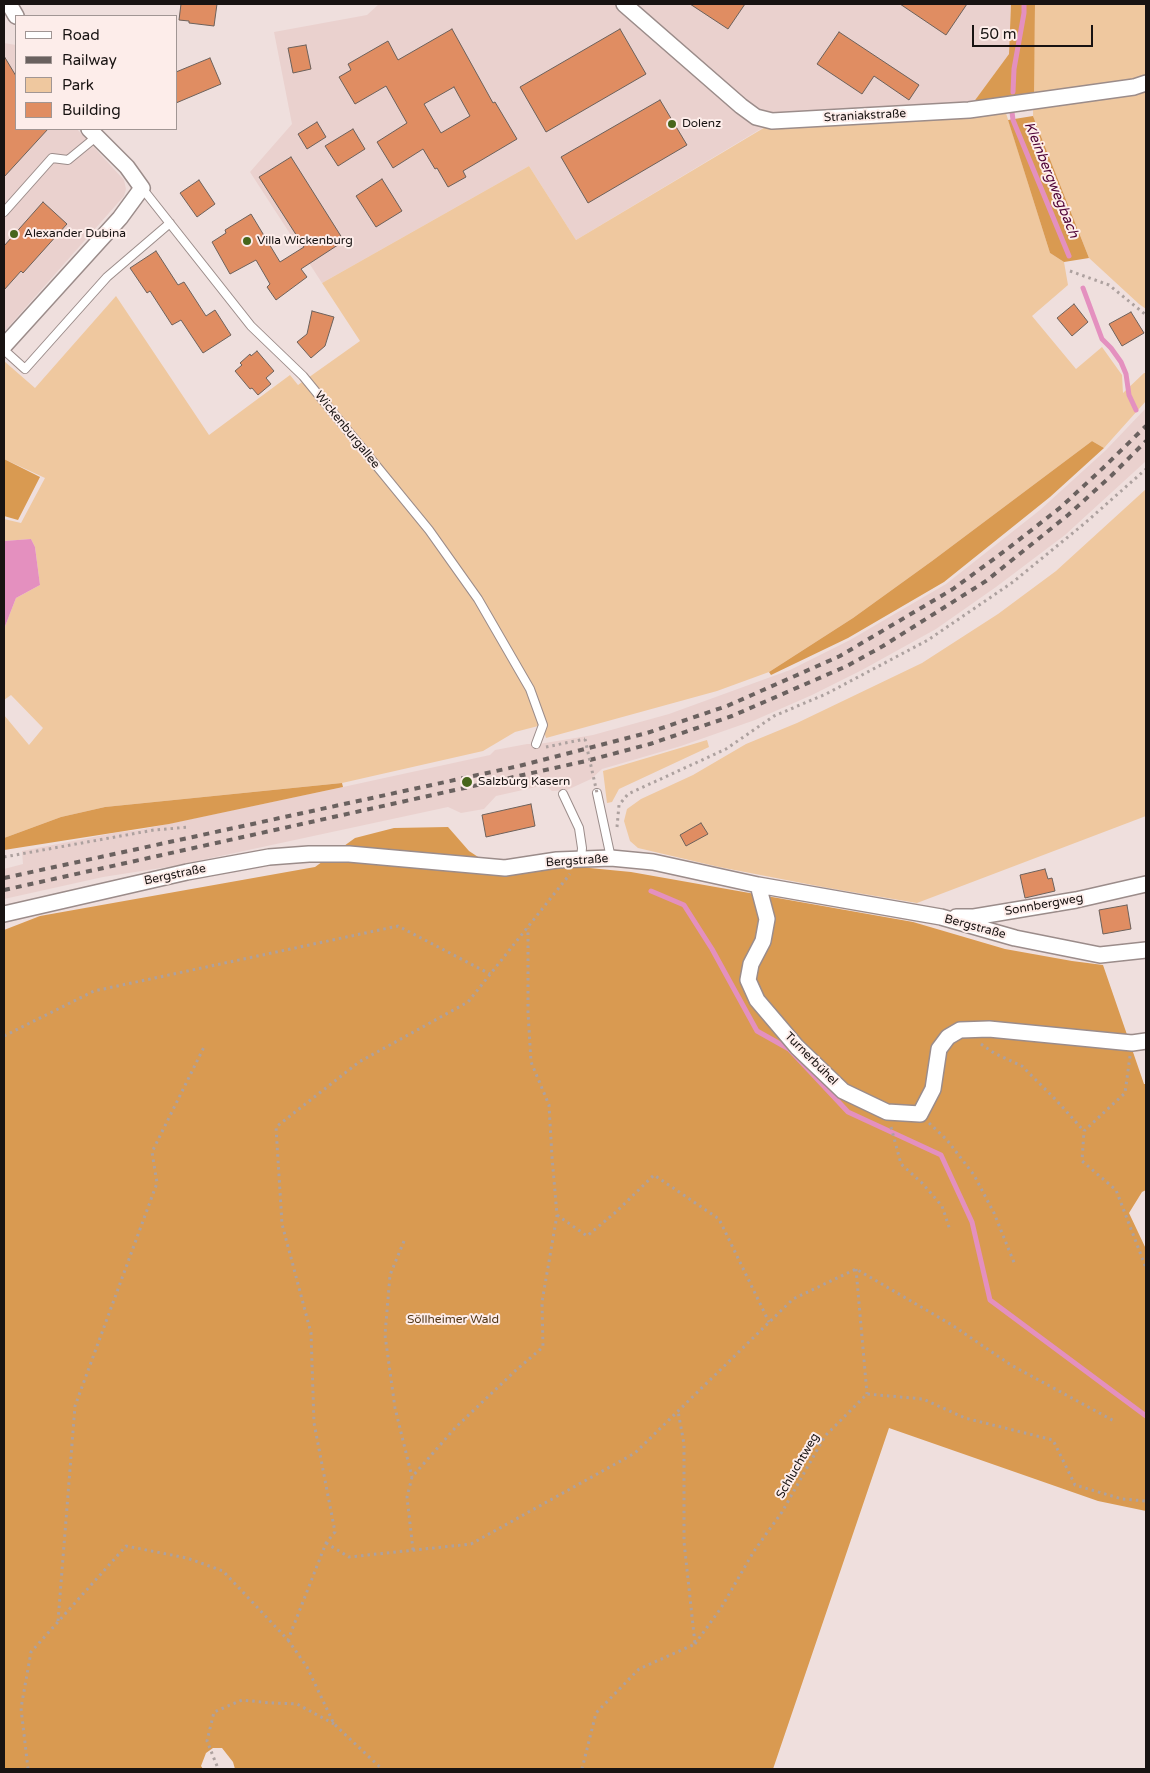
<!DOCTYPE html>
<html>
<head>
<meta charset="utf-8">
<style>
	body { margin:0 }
	#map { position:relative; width:1150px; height:1773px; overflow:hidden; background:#efdfdd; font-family:"Varela Round",sans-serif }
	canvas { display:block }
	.frame { position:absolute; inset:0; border:5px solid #181312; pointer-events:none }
	.legend { position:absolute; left:15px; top:15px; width:162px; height:115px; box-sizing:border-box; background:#fdedea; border:1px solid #a19694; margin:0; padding:6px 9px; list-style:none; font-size:15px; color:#181312 }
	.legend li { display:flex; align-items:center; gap:10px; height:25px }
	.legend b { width:25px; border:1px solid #a19694 }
	.scale { position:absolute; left:972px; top:25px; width:121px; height:22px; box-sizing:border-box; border:2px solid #181312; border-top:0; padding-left:6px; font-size:15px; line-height:18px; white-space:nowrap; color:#181312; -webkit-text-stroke:4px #fdedea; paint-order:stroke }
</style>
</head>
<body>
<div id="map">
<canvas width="1150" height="1773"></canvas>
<div class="frame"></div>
<ul class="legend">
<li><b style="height:6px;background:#fff"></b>Road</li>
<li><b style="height:6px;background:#6a615f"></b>Railway</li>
<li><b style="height:14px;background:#efc89f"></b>Park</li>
<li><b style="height:14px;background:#e08d62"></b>Building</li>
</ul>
<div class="scale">50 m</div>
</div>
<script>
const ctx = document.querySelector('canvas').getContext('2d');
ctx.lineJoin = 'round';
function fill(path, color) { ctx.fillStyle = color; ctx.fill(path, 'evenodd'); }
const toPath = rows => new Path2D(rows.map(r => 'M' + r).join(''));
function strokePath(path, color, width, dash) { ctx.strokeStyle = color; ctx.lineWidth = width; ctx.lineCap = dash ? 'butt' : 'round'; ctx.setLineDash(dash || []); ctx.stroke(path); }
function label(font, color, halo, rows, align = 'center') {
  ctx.font = font + ' "Varela Round",sans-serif'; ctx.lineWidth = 4; ctx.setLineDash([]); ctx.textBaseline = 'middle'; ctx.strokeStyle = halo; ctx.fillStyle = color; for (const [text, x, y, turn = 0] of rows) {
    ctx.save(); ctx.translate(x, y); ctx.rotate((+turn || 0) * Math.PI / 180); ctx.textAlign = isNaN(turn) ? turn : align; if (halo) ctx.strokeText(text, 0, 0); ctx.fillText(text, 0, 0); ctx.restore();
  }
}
fill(toPath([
	[379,4,1011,4,1009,54,970,107,784,115,576,240,529,166,322,283,250,172,292,124,274,32,367,15],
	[4,43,16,45,16,129,77,129,124,180,126,189,124,196,4,332],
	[1146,408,1146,461,1065,535,996,587,936,629,862,670,812,695,755,720,681,746,602,769,591,779,567,790,552,791,545,785,496,796,484,809,461,813,448,807,174,866,103,877,4,899,4,869,23,864,22,851,119,832,139,830,343,787,490,755,495,750,527,744,539,744,593,735,669,714,790,670,850,640,946,584,1040,510,1106,450]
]), '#ead1ce');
fill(toPath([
	[1035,4,1146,4,1146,309,1139,304,1089,258,1033,116],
	[1005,110,1050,253,1064,262,1068,285,1032,316,1076,369,1102,347,1122,375,1123,393,1144,373,1146,373,1146,401,1104,448,1092,441,932,561,853,618,769,672,717,691,546,738,542,725,515,732,483,751,342,783,105,807,61,817,4,838,4,715,29,745,43,728,11,695,4,700,4,629,16,598,40,585,35,547,31,539,4,541,4,519,21,523,45,478,4,459,4,361,35,388,116,296,209,435,290,375,298,385,360,341,322,283,529,166,576,240,767,126],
	[1146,489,1146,816,917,903,828,888,719,867,638,848,630,841,624,821,627,809,641,799,693,775,746,744,797,723,922,663,998,614,1056,571],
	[707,740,709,747,619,789,612,802,607,803,603,771]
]), '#efc89f');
fill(toPath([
	[1011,4,1035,4,1034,94,970,107,1009,54],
	[1033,116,1089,258,1064,262,1050,253,1008,120],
	[1092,441,1104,448,1050,497,944,582,848,638,771,675,769,672,853,618,932,561],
	[4,459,40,477,18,520,4,516],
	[342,783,343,787,169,824,4,850,4,838,61,817,105,807],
	[448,827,469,851,504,874,569,866,631,872,913,922,1005,949,1072,961,1103,965,1144,1084,1146,1084,1146,1190,1142,1192,1129,1213,1146,1249,1146,1511,1098,1501,889,1428,773,1769,235,1769,233,1762,222,1748,213,1748,206,1753,201,1766,203,1769,4,1769,4,930,40,916,315,867,355,838,394,828]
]), '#d99a51');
fill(toPath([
	[31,539,35,547,40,585,16,598,4,629,4,541]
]), '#e490bf');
strokePath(toPath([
	[1013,92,1014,69,1024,13,1024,4],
	[1012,112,1013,120,1069,256],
	[1083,288,1102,339,1111,348,1121,362,1126,374,1129,395,1136,410],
	[651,891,684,905,712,949,757,1031,789,1049,848,1112,941,1155,972,1222,990,1300,1146,1416]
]), '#e490bf', 5);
const building = toPath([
	[181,4,217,4,214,26,189,23,189,21,179,20,181,4],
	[690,4,745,4,728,29,690,4],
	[900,4,967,4,946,35,900,4],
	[452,29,493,103,495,102,517,139,463,171,466,177,448,187,437,168,435,169,423,149,393,168,377,142,407,123,386,86,355,104,339,77,351,70,348,64,388,41,398,60,452,29],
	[454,87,470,116,441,133,424,104,454,87],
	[620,29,646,74,546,132,520,87,620,29],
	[839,32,919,85,909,100,874,76,862,94,817,64,839,32],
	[306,45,311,69,293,73,288,48,306,45],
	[4,56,16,76,16,129,48,129,4,177,4,56],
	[210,58,221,84,176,103,176,72,210,58],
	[660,100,687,145,588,203,561,157,660,100],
	[317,122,326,137,307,149,298,134,317,122],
	[353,129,365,149,338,166,325,146,353,129],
	[291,157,344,241,301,269,307,277,276,300,267,287,270,284,256,260,230,274,212,242,226,233,225,230,251,214,280,262,304,247,259,177,291,157],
	[382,179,402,211,376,227,356,196,382,179],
	[199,180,215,204,197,217,180,193,199,180],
	[43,202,67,224,23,273,21,271,4,290,4,246,43,202],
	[156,251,178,285,184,282,206,316,215,310,231,335,203,353,181,320,172,325,150,291,147,293,130,268,156,251],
	[1074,304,1088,322,1072,336,1057,318,1074,304],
	[312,311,334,317,325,346,311,358,297,342,307,334,312,311],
	[1131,312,1144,333,1122,346,1109,324,1131,312],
	[257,351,274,371,266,378,271,384,258,395,252,388,250,389,235,371,242,365,240,363,250,354,251,356,257,351],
	[531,804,535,826,486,837,482,815,531,804],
	[701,823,708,834,686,846,680,835,701,823],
	[1045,869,1048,879,1052,878,1055,891,1025,898,1020,875,1045,869],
	[1127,905,1131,929,1103,934,1099,910,1127,905]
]);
fill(building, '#e08d62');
strokePath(building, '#6d615b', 1);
const service = toPath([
	[142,188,251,326,303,376,429,530,478,599,530,689,543,725,536,744],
	[4,212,52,158,68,160,96,137],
	[4,350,25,369,107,277,170,223],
	[597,793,611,858],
	[563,794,579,828,582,848,581,859]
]);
const minor = toPath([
	[9,4,16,16],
	[624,4,741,106,756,117,772,121,969,110,1134,87,1146,83],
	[4,346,120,218,142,188,127,167,89,129],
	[758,885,767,919,763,941,751,964,748,980,757,1000,797,1047,843,1091,887,1112,920,1114,933,1089,939,1049,948,1037,960,1030,989,1029,1132,1043,1146,1041],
	[4,914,187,872,269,857,309,854,349,854,505,868,557,860,611,858,653,862,758,885,941,917,1015,938,1100,955,1146,950],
	[956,917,974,917,1076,900,1146,884]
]);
strokePath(service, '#9b8c8a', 10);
strokePath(minor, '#9b8c8a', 18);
strokePath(toPath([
	[1070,271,1109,285,1146,315],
	[546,747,585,739],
	[549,778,556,786],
	[617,827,619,805,628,794,726,749,774,716,826,694,928,640,1013,582,1085,523,1146,469],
	[4,857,154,830,190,827],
	[4,1036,94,991,398,926,490,974],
	[981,1044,994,1053,1022,1066,1056,1100,1084,1131],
	[1130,1056,1125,1093,1084,1131,1082,1161,1116,1190,1146,1268],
	[929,1123,947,1140,974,1175,994,1213,1015,1265],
	[891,1127,901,1164,922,1183,942,1206,950,1230],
	[557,1215,587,1236,616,1212,654,1175,719,1219,769,1322],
	[404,1241,390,1275,385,1335,395,1408,412,1477],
	[856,1269,867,1394],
	[326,1543,349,1557,471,1544,635,1453,793,1299,856,1269,952,1325,1011,1365,1116,1422],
	[413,1550,407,1497,412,1477,455,1428,515,1371,543,1347,542,1302,557,1215,552,1157,549,1105,531,1062,528,1012,528,928],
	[58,1621,75,1406,157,1183,152,1152,205,1045],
	[288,1640,307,1667,334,1724,382,1769],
	[695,1644,721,1608,754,1551,782,1512,825,1436,867,1394,923,1399,965,1418,1053,1440,1075,1485,1122,1499,1146,1501],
	[217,1766,207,1741,214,1712,242,1700,271,1703,297,1704,334,1724],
	[28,1769,21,1708,31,1652,126,1546,187,1558,223,1571,288,1640,326,1543,335,1532,314,1423,311,1333,282,1224,276,1127,359,1062,468,1002,570,874],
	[582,1769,596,1713,639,1669,695,1644,684,1542,684,1444,678,1411]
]), '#ada19f', 3, [2.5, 4]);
strokePath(service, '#fff', 8);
strokePath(minor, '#fff', 15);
strokePath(toPath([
	[4,878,519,766,647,733,727,706,840,656,953,589,1006,550,1061,507,1103,468,1146,426],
	[4,890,586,761,650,744,732,716,847,666,883,646,986,581,1068,515,1111,476,1146,441]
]), '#6a615f', 4, [6, 6]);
strokePath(toPath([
	[585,739,597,793]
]), '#ada19f', 3, [2.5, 4]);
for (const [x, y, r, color] of [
	[672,124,5,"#47661b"],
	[14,234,5,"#47661b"],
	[247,241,5,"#47661b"],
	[467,782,6,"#47661b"]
]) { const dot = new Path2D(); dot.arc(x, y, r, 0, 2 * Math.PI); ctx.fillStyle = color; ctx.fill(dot); strokePath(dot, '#fdedea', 2); }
label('12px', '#181312', '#fdedea', [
	["Straniakstraße",865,116,-3],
	["Wickenburgallee",347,430,51],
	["Bergstraße",577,861,-4],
	["Bergstraße",175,875,-12],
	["Sonnbergweg",1044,905,-10],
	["Bergstraße",975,927,15],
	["Turnerbühel",811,1059,45],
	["Schluchtweg",798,1466,-60]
]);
label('12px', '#181312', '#fdedea', [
	["Dolenz",682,124],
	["Alexander Dubina",24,234],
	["Villa Wickenburg",257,241],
	["Salzburg Kasern",478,782]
], 'left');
label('12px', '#523819', '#fdedea', [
	["Söllheimer Wald",453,1320]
]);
label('italic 14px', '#4f0336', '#fdedea', [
	["Kleinbergwegbach",1051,180,68]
]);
</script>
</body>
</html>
